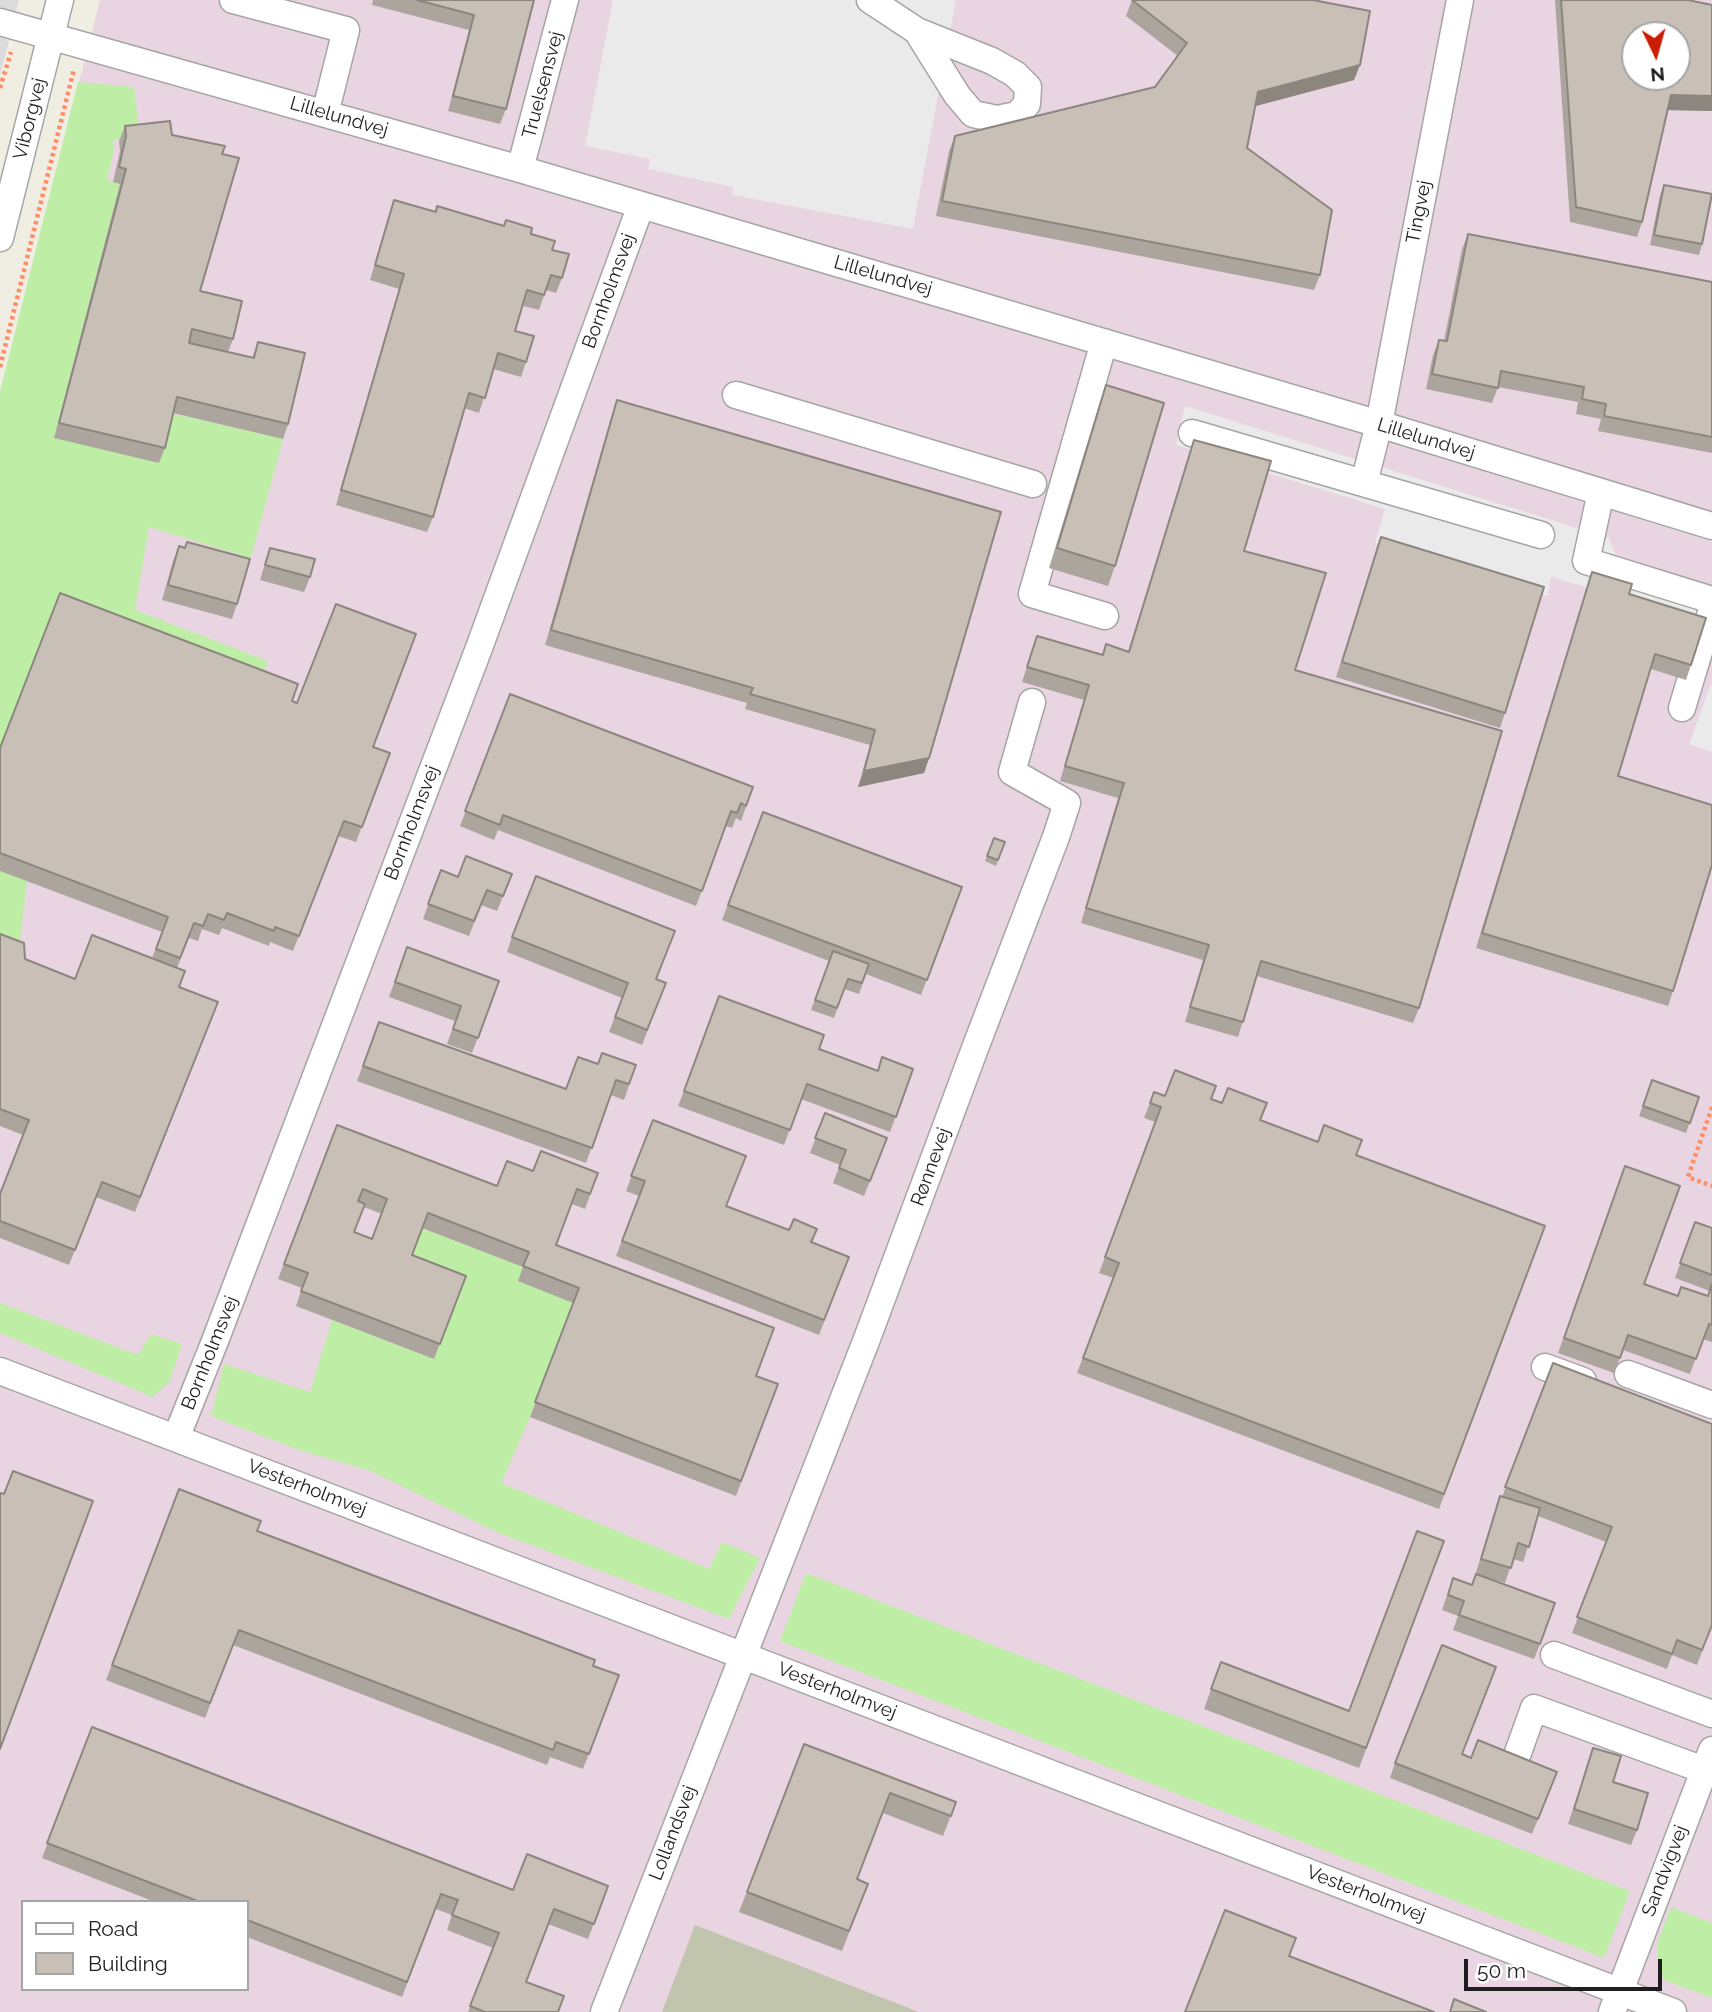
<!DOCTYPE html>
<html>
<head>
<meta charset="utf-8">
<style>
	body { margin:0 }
	#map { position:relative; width:1712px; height:2012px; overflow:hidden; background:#f0ede3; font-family:Raleway,sans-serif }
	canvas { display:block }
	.legend { position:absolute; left:21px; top:1900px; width:228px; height:91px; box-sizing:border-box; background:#fff; border:2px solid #a5a5a5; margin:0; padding:9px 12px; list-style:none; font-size:21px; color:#1e1e1e }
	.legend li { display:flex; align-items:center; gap:14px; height:35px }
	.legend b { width:35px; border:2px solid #a5a5a5 }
	.north { position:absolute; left:1621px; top:21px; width:70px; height:70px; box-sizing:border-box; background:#fff; border:2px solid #a5a5a5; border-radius:50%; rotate:175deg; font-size:19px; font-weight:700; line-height:28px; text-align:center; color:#1e1e1e }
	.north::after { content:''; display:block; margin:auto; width:24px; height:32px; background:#cb1e00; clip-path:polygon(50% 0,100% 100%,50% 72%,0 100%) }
	.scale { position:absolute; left:1464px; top:1959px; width:198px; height:32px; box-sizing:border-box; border:4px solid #1e1e1e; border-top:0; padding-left:9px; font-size:21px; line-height:24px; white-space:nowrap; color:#1e1e1e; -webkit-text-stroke:5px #fff; paint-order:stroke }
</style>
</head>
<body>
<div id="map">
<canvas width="1712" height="2012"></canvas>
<ul class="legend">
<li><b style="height:9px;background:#fff"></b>Road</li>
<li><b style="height:19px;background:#c8c0b6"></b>Building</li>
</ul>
<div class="north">N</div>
<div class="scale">50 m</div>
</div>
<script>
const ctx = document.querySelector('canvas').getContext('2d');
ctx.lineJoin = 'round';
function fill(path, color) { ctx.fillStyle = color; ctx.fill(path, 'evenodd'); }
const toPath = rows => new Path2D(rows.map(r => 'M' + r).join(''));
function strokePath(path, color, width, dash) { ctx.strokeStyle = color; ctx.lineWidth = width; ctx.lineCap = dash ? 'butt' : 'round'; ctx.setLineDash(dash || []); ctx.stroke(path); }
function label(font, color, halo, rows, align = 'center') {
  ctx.font = font + ' Raleway,sans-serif'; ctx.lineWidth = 5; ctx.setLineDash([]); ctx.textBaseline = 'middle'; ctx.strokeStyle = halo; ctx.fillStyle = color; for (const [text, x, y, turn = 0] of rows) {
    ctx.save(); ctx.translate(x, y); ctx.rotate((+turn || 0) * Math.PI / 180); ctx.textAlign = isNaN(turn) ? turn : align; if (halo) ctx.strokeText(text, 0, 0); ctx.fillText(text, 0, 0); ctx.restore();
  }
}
fill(toPath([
	[0,0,19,0,0,76]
]), '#dcdbdb');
fill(toPath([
	[100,0,1712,0,1712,2012,0,2012,0,392],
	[1635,35,1677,35,1677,77,1635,77],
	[23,1902,247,1902,247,1989,23,1989]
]), '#e9d4e2');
fill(toPath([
	[695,1925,919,2012,662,2012]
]), '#c1c5ae');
fill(toPath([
	[78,82,134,87,140,136,113,140,114,151,107,180,120,184,54,438,171,413,283,439,251,558,149,527,135,610,268,661,257,685,0,749,0,392],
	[0,871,27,881,18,958,0,951],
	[422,1228,523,1267,573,1303,530,1417,501,1483,709,1569,722,1542,760,1558,729,1619,496,1532,371,1471,299,1450,211,1416,224,1364,310,1392,332,1320,434,1359,406,1270],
	[0,1303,138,1355,151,1334,182,1344,170,1381,153,1397,0,1333],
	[806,1573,1630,1891,1604,1958,780,1641],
	[1671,1907,1712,1923,1712,1998,1664,1980,1658,1963,1658,1941]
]), '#beeea5');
fill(toPath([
	[613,0,956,0,913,229,732,195,733,187,648,169,650,159,585,146],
	[1185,406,1609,538,1619,563,1708,588,1698,626,1626,599,1551,577,1548,596,1375,543,1385,509,1176,445],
	[1712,681,1712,752,1689,744]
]), '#eaeaea');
const minor = toPath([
	[233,0,346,30,325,114],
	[870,0,917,31,957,95,973,114,997,119,1017,115,1027,104,1028,87,1015,74,992,61,917,31],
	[0,22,520,169,1379,424,1712,526],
	[520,169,565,0],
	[0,238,60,0],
	[1104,342,1032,594,1105,616],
	[736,395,1033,484],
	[1192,433,1541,535],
	[1364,483,1379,424,1460,0],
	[1601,492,1586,561,1712,600],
	[1682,708,1712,609],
	[1545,1367,1583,1381],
	[0,1371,1673,2012],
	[1628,1374,1712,1405],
	[176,1438,215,1341,479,648,641,205],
	[1554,1655,1712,1714],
	[1515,1761,1534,1708,1704,1770],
	[604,2012,868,1336,974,1051,1056,837,1067,803,1012,772,1032,702],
	[1612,2012,1712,1750]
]);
strokePath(minor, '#a5a5a5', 29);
strokePath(toPath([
	[0,88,11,52],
	[0,367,74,69],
	[1712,1107,1688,1177,1712,1186]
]), '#ff8c64', 4.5, [3.5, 3.5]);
strokePath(minor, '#fff', 26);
fill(toPath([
	[373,0,534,0,506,109,500,124,448,111,469,30,372,5],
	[1132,0,1354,80,1255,106,1247,148,1320,275,1314,290,936,216,949,151,955,136,1155,87,1178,56,1126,16],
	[1555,0,1688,0,1712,111,1668,110,1642,222,1637,237,1570,222],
	[125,126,172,135,222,154,200,291,233,339,228,352,252,358,258,342,288,424,283,439,173,413,165,448,159,463,54,438,120,184,113,182,120,151,119,141],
	[1664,185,1702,244,1699,255,1650,245,1660,195],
	[394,200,435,212,531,234,552,250,562,278,556,293,546,290,539,310,523,306,515,331,526,362,521,377,493,369,479,413,464,408,433,517,427,532,336,505,399,289,370,280],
	[1468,234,1712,282,1712,453,1598,431,1601,419,1576,414,1578,402,1498,387,1492,403,1426,389,1433,355,1439,340,1444,341,1462,249],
	[1106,385,1115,566,1108,586,1049,568,1099,405],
	[617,400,929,758,924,773,858,787,870,745,745,709,747,703,545,645,612,415],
	[1194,440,1244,551,1295,670,1419,1008,1413,1023,1257,976,1238,1037,1185,1022,1203,960,1081,923,1118,798,1060,781,1084,700,1022,682,1037,636,1102,655,1106,644,1128,652],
	[1381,537,1505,713,1500,728,1336,677],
	[179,546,237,604,232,619,162,600,173,561],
	[270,548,310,577,304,592,260,580],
	[1592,572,1629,594,1691,665,1686,680,1651,669,1618,776,1673,991,1668,1006,1476,948],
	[510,694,753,787,741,821,736,818,732,828,726,826,696,906,498,830,494,840,460,826],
	[292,701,373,747,390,753,356,842,338,836,293,951,270,942,269,946,222,928,219,935,202,929,198,941,189,938,177,968,179,987,218,1002,135,1212,96,1197,69,1265,0,1238,0,1194,23,1135,0,1126,0,934,25,959,75,979,152,958,162,932,0,871,0,748],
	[763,812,962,887,921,995,866,974,859,994,844,989,834,1018,811,1010,829,961,722,920],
	[994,838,1005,842,996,866,985,861],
	[441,870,458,877,512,874,497,911,481,905,469,936,423,919],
	[512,937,656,979,666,983,642,1045,609,1032,622,998,507,952],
	[407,947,499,981,472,1053,447,1044,455,1021,389,997],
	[379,1022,566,1089,598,1064,636,1065,624,1100,611,1095,586,1163,357,1081],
	[819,1049,878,1071,913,1069,890,1132,801,1099,784,1145,678,1106,684,1091],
	[1652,1080,1699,1097,1686,1133,1639,1116],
	[1154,1092,1165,1096,1211,1099,1260,1120,1545,1226,1439,1509,1077,1373,1113,1278,1099,1273,1155,1122,1144,1118],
	[825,1113,881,1153,864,1196,833,1183,840,1165,810,1153],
	[653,1120,726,1206,789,1230,817,1229,812,1243,849,1257,819,1335,616,1256,639,1196,626,1191],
	[337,1125,497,1186,533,1171,598,1173,585,1209,572,1204,556,1245,756,1376,778,1384,736,1496,530,1417,573,1303,518,1281,523,1267,422,1228,412,1255,466,1276,434,1359,296,1306,302,1288,278,1279],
	[364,1207,382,1214,372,1239,354,1232],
	[1625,1166,1644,1284,1678,1296,1708,1296,1710,1291,1675,1278,1695,1222,1712,1228,1712,1342,1703,1339,1690,1374,1623,1350,1614,1373,1558,1353],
	[1553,1363,1712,1625,1697,1665,1672,1655,1667,1669,1572,1633,1606,1542,1538,1516,1523,1562,1513,1559,1505,1583,1480,1576,1540,1644,1534,1659,1453,1630,1458,1616,1442,1610,1453,1578,1472,1585,1500,1496,1502,1497],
	[179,1489,257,1531,619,1675,583,1769,550,1757,547,1765,233,1645,205,1718,106,1680],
	[1444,1541,1359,1768,1204,1709,1221,1662,1349,1711],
	[92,1727,513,1890,608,1886,588,1939,548,1924,526,1982,559,2012,468,2012,493,1948,447,1930,452,1915,436,1909,402,1997,247,1937,247,1902,155,1902,42,1858],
	[804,1744,956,1802,943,1836,883,1813,857,1880,868,1884,842,1951,739,1912],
	[1593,1748,1637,1830,1631,1845,1568,1824],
	[1462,1754,1551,1787,1532,1834,1390,1778,1395,1763]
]), '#aca59d');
fill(toPath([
	[1360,65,1354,80,1252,107,1258,92],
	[1671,95,1712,96,1712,111,1666,110],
	[929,758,924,773,858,787,864,771]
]), '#8c867f');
const building = toPath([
	[417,0,534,0,506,109,453,96,474,15,417,0],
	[1132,0,1313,0,1370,11,1360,65,1258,92,1247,148,1332,210,1320,275,942,201,955,136,1155,87,1187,43,1132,0],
	[1561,0,1688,0,1712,5,1712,96,1671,95,1642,222,1576,207,1561,0],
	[1635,35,1677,35,1677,77,1635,77,1635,35],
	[170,121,172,135,225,146,222,154,239,158,200,291,242,301,233,339,192,329,189,343,254,358,258,342,305,353,288,424,177,397,165,448,59,423,126,169,119,167,126,136,125,126,170,121],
	[1664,185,1712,194,1702,244,1654,235,1664,185],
	[394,200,436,212,437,206,504,226,506,220,532,228,531,234,555,241,552,250,569,254,562,278,551,275,544,295,527,290,515,331,534,336,526,362,498,353,485,398,469,393,433,517,341,490,404,274,375,265,394,200],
	[1468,234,1712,282,1712,437,1604,416,1606,404,1582,399,1584,387,1501,371,1498,388,1432,374,1439,340,1447,341,1468,234],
	[1106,385,1164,403,1115,566,1057,548,1106,385],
	[617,400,1001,512,929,758,864,771,875,730,750,694,753,688,551,630,617,400],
	[1194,440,1271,461,1244,551,1326,573,1295,670,1502,731,1419,1008,1261,961,1243,1022,1190,1007,1209,945,1086,908,1124,783,1065,766,1089,685,1027,667,1037,636,1103,655,1106,644,1129,652,1194,440],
	[1381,537,1544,587,1505,713,1342,662,1381,537],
	[187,542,250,559,237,604,168,585,179,546,185,548,187,542],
	[270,548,315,559,310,577,265,565,270,548],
	[1592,572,1632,584,1629,594,1706,618,1691,665,1655,654,1618,776,1712,805,1712,865,1673,991,1482,933,1592,572],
	[60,593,298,684,292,701,297,703,336,604,416,634,373,747,390,753,362,827,344,821,299,936,275,927,274,931,227,913,224,920,208,914,203,926,194,923,180,958,156,949,168,917,0,853,0,748,60,593],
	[510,694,753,787,746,806,741,803,737,813,731,811,702,891,503,815,500,825,465,811,510,694],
	[763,812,962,887,927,980,728,905,763,812],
	[994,838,1005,842,998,860,987,856,994,838],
	[466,856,512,874,503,896,487,890,474,921,428,904,441,870,458,877,466,856],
	[536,876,675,931,656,979,666,983,647,1030,615,1017,628,983,512,937,536,876],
	[0,934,24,943,25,959,75,979,92,935,185,971,179,987,218,1002,140,1197,102,1182,75,1250,0,1221,0,1194,29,1120,0,1109,0,934],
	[407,947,499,981,478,1038,453,1029,461,1006,395,982,407,947],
	[833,951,869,964,862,983,848,979,837,1008,815,1000,833,951],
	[719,996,824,1035,819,1049,878,1071,882,1057,913,1069,896,1117,807,1084,790,1130,684,1091,719,996],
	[379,1022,566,1089,578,1057,598,1064,602,1053,636,1065,629,1084,616,1080,592,1148,363,1066,379,1022],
	[1175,1070,1216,1086,1211,1099,1222,1103,1228,1088,1267,1103,1260,1120,1318,1142,1324,1125,1362,1140,1356,1155,1545,1226,1444,1494,1083,1358,1119,1263,1105,1257,1161,1107,1150,1103,1154,1092,1165,1096,1175,1070],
	[1652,1080,1699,1097,1690,1123,1643,1106,1652,1080],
	[825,1113,887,1138,870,1181,839,1168,846,1150,815,1138,825,1113],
	[653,1120,746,1156,726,1206,789,1230,794,1219,817,1229,811,1242,849,1257,824,1320,622,1241,645,1181,631,1176,653,1120],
	[337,1125,497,1186,507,1161,533,1171,541,1151,598,1173,590,1194,577,1189,556,1245,774,1328,756,1376,778,1384,741,1481,535,1402,579,1288,523,1266,529,1252,428,1213,412,1255,466,1276,440,1344,301,1291,308,1273,284,1264,337,1125],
	[363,1189,387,1199,372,1239,354,1232,365,1204,358,1201,363,1189],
	[1625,1166,1680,1186,1644,1284,1678,1296,1681,1287,1708,1296,1712,1284,1712,1325,1709,1324,1696,1359,1628,1335,1620,1358,1564,1338,1625,1166],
	[1695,1222,1712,1228,1712,1275,1680,1263,1695,1222],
	[1553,1363,1712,1424,1712,1625,1702,1650,1677,1640,1672,1654,1577,1617,1612,1527,1505,1487,1553,1363],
	[13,1471,93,1501,0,1749,0,1493,4,1494,13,1471],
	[179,1489,261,1521,257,1531,595,1660,593,1666,619,1675,589,1754,556,1742,553,1750,239,1630,210,1703,112,1665,179,1489],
	[1500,1496,1540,1508,1529,1547,1518,1543,1511,1568,1481,1559,1500,1496],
	[1417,1531,1444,1541,1366,1748,1211,1689,1221,1662,1349,1711,1417,1531],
	[1476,1574,1555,1603,1540,1644,1459,1615,1464,1601,1448,1595,1453,1578,1472,1585,1476,1574],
	[1442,1645,1496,1667,1462,1754,1471,1758,1478,1740,1557,1772,1538,1819,1395,1763,1442,1645],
	[92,1727,513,1890,527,1854,608,1886,594,1924,554,1909,526,1982,564,1996,558,2012,485,2012,470,2006,499,1933,452,1915,458,1900,441,1894,407,1982,247,1920,247,1902,200,1902,47,1843,92,1727],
	[804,1744,956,1802,951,1816,890,1793,857,1879,868,1884,849,1931,747,1892,804,1744],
	[1593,1748,1621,1756,1613,1782,1648,1793,1637,1830,1574,1809,1593,1748],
	[1225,1910,1296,1938,1289,1956,1434,2012,1185,2012,1225,1910],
	[1454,1999,1486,2012,1450,2012,1454,1999]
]);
fill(building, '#c8c0b6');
strokePath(building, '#8c867f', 2);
label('19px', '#1e1e1e', '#fff', [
	["Truelsensvej",543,85,-75],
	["Lillelundvej",339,117,16],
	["Viborgvej",30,119,-76],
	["Tingvej",1419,212,-79],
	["Lillelundvej",883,276,16],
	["Bornholmsvej",609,291,-70],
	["Lillelundvej",1426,439,17],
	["Bornholmsvej",412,823,-69],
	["Rønnevej",931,1167,-70],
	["Bornholmsvej",210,1353,-68],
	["Vesterholmvej",307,1488,21],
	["Vesterholmvej",837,1691,21],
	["Lollandsvej",673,1833,-69],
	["Sandvigvej",1665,1871,-69],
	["Vesterholmvej",1366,1894,21]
]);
</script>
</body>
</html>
